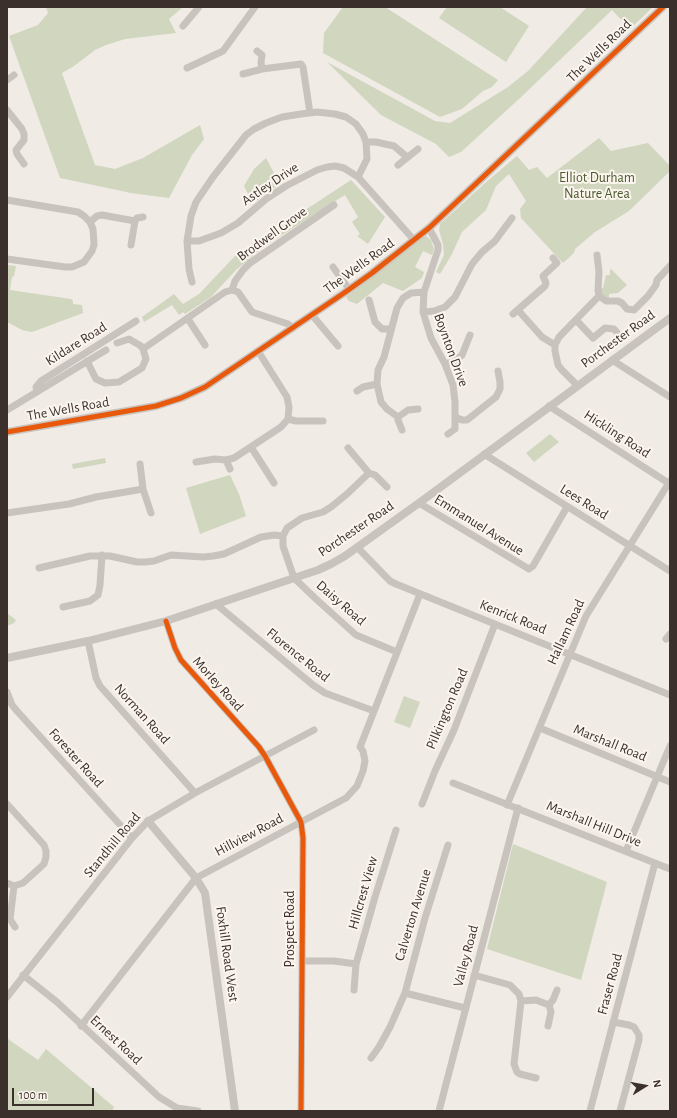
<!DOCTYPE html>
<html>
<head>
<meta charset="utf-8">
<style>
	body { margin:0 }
	#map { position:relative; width:677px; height:1118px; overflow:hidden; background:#f0ebe5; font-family:"Alegreya Sans",sans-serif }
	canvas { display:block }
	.frame { position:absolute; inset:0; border:8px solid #3b302b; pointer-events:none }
	.north { position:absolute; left:625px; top:1066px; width:40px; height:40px; -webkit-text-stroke:3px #fbf5ee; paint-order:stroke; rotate:79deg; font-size:11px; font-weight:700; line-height:16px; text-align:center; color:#3b302b }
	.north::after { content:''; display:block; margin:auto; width:14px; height:18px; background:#3b302b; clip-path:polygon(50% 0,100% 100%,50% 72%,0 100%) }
	.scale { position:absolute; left:12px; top:1088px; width:82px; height:18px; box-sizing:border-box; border:2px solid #3b302b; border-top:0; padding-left:5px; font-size:12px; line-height:14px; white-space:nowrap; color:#3b302b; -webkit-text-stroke:3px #fbf5ee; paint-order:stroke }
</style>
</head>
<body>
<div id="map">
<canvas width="677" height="1118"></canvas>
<div class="frame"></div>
<div class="north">N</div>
<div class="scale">100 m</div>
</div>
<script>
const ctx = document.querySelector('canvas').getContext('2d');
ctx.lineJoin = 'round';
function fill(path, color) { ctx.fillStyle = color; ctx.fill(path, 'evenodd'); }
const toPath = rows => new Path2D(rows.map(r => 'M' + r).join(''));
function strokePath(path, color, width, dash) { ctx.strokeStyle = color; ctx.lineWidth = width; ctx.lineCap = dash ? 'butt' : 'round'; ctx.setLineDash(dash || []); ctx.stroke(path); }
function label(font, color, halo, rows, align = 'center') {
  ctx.font = font + ' "Alegreya Sans",sans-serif'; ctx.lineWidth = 4; ctx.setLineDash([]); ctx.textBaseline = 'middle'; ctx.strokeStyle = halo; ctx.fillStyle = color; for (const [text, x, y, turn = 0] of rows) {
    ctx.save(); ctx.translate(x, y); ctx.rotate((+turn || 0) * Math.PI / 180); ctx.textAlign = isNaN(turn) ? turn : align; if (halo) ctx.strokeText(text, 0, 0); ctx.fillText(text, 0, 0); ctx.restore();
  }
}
fill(toPath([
	[46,7,183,7,169,19,176,33,125,39,106,45,95,50,74,66,62,73,95,165,115,169,143,158,200,125,204,139,192,155,169,198,131,193,60,178,9,36,38,25,48,13],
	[343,7,385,7,498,80,492,87,483,91,462,109,440,117,323,53,324,33],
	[447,7,500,7,529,26,506,62,439,18],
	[587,7,653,7,630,29,612,10,519,99,461,152,449,157,436,144,381,115,327,62,435,121,450,123,508,87,528,71],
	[599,138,611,151,648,143,670,166,670,171,629,211,595,232,575,249,574,253,563,263,521,218,520,209,526,201,509,174,496,186,486,210,462,232,452,254,440,274,436,272,444,255,443,244,439,230,440,224,485,183,517,156,529,170,537,167,547,178],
	[266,158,280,184,256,201,253,196,250,198,244,186,254,169],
	[351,180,385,217,368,244,357,236,360,234,352,222,358,217,345,195,268,244,255,254,236,270,211,297,185,314,183,312,179,315,172,305,144,322,142,317,174,294,183,304,199,294,235,256],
	[426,236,431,240,434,249,432,255,423,251,415,267,424,272,422,278,403,291,383,283,357,304,349,301,346,297,423,237],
	[7,265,16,266,14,276,12,277,10,290,71,299,73,301,73,304,82,305,83,313,32,332,22,330,7,322],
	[611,269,627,285,618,293,609,294,609,298,606,298,601,293,601,288,603,288,606,275,610,275,610,270],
	[550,434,559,442,534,462,526,453],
	[105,458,106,463,73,469,72,464],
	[230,475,239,494,246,516,200,534,186,488],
	[7,613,16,620,14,623,7,626],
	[404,696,420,702,410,728,394,722],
	[513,844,607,882,581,980,487,949],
	[8,1039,38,1060,46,1049,114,1107,112,1111,7,1111]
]), '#d1d6bf');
strokePath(toPath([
	[183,26,199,7],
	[257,51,262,55,261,62,262,69],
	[187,68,223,51,255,7],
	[243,74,262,69,301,64,303,67,310,113],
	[7,80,14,75],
	[7,110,22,129,24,134,24,140,16,150,17,154,24,164],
	[366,142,376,142,394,146,407,157],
	[398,165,418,149],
	[7,200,78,212,84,216,90,222,93,229,94,245,92,251,84,262,72,267,65,267,7,259],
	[135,221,137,218,143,217],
	[90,222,97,216,102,215,135,221,131,245],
	[429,228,438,245,438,250,424,292,423,312,431,338,445,364,453,385,455,402,455,429,448,434],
	[187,241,199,241,221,233,238,223,266,199,286,186,317,170,327,167,335,166,344,168,358,177,414,240],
	[597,255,599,272,598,290,599,296,606,301,618,301,622,303,627,309,634,310,648,296,656,285,657,280,670,266],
	[333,267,349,289],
	[192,282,189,269,187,241,191,216,196,202,213,177,246,135,254,129,266,123,282,117,301,114,317,112,335,114,346,117,356,124,363,134,366,142,367,159,358,177],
	[232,290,235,281,243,270,250,263,334,205],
	[232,290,238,292,252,312,288,324,293,328],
	[369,300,375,322,382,329,391,329],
	[518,310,542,337,555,345],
	[423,312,434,311,445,307,455,297,472,264,482,252,495,241,512,218],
	[513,314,545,286,546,283,543,276,557,263,553,258],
	[312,315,338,346],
	[188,319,205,345],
	[576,320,593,338,605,328,614,329,620,336],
	[143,349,225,292,232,290],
	[612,360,670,397],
	[87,361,96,379,105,383,119,382,142,368,146,359,143,349,141,346,129,339,117,343],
	[445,364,455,361,462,355,470,335],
	[577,385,562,370,558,365,555,351,555,345,559,337,599,296],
	[357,391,363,387,377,384],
	[37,392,36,387,41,381,136,321],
	[549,406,670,484],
	[7,410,106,350],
	[398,417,408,410,418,409],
	[455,417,462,420,467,420,496,397,500,389,500,382,498,371],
	[288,419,296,421,323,421],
	[402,430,398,420,398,417,387,409,381,402,377,384,378,370,384,357,397,308,403,298,411,293,424,292],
	[251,447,274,483],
	[348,448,369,473,347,494,331,507,323,512,302,518,287,528,283,536,283,546,294,578,316,599,356,635,397,652],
	[484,454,670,571],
	[226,460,230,469],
	[196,462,215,459,226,460,234,458,281,427,288,419,289,407,287,397,258,351],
	[140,464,143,489,151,513],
	[369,473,375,475,387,487],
	[419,503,529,569,533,566,567,507],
	[7,513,69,504,96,497,143,489],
	[357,547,390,581,396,584,670,695],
	[39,568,90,556,110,556,137,562,145,562,154,561,171,555,203,557,213,556,224,554,261,537,274,535,283,536],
	[216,604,313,685,325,693,374,711],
	[63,607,90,601,98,595,100,585,102,555],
	[166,621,175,648,181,660,259,747,265,756,301,822,303,838,301,1111],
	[666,639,670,634],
	[88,641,96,678,100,686,195,793],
	[7,692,12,705,17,711,132,838],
	[540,728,670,782],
	[453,783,670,869],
	[7,804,44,845,46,851,46,857,44,864,23,883,14,886,7,883],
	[422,804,435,771,454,730,495,624],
	[507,805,586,616,670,481],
	[626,851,670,746],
	[14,886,10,919,15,927],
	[302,961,334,961,356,964],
	[23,975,57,1002,159,1097,177,1108,198,1111],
	[474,975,510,985,519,994,521,1001,514,1064,517,1072,520,1074,536,1078],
	[354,990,356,964,375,897,396,830],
	[405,993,465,1008],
	[7,997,132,838,148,821,195,793,314,730],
	[521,1001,536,1000,549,1005,551,1012,548,1026],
	[549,1005,553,1000,557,990],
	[613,1022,629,1025,634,1027,639,1035,639,1040,620,1111],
	[81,1026,196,878,346,798,357,786,363,771,365,761,363,751,360,747,420,594],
	[371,1058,379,1047,390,1027,405,993,425,918,448,845],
	[439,1111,518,808],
	[590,1111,655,863]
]), '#c9c3be', 7);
strokePath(toPath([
	[7,432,156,406,181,398,205,387,344,293,372,273,429,228,663,7],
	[7,658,88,641,166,621,318,570,331,564,345,556,419,503,670,318],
	[148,821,196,878,205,893,235,1111]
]), '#c9c3be', 8);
strokePath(toPath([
	[7,432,156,406,181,398,205,387,344,293,372,273,429,228,663,7],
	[166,621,175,648,181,660,259,747,265,756,301,822,303,838,301,1111]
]), '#e8590c', 5);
label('14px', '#3b302b', '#fbf5ee', [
	["The Wells Road",599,51,-44],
	["Astley Drive",270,184,-34],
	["Brodwell Grove",272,234,-36],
	["The Wells Road",359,266,-36],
	["Porchester Road",618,339,-36],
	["Kildare Road",76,344,-32],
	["Boynton Drive",451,350,70],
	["The Wells Road",68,409,-10],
	["Hickling Road",617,434,33],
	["Lees Road",584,502,32],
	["Emmanuel Avenue",479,525,32],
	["Porchester Road",356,529,-34],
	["Daisy Road",341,603,41],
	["Kenrick Road",513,617,22],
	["Hallam Road",566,632,-65],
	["Florence Road",298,655,39],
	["Morley Road",218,684,48],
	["Pilkington Road",447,709,-67],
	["Norman Road",142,714,48],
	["Marshall Road",610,743,22],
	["Forester Road",76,758,48],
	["Marshall Hill Drive",594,824,22],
	["Hillview Road",249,835,-28],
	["Standhill Road",112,845,-50],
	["Hillcrest View",363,893,-74],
	["Calverton Avenue",413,915,-73],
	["Prospect Road",290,929,-90],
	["Foxhill Road West",227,954,82],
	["Valley Road",466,956,-75],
	["Fraser Road",610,984,-75],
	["Ernest Road",116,1040,43]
]);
label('14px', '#4a5a2e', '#fbf5ee', [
	["Elliot Durham",597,178],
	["Nature Area",597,194]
]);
</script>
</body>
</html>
